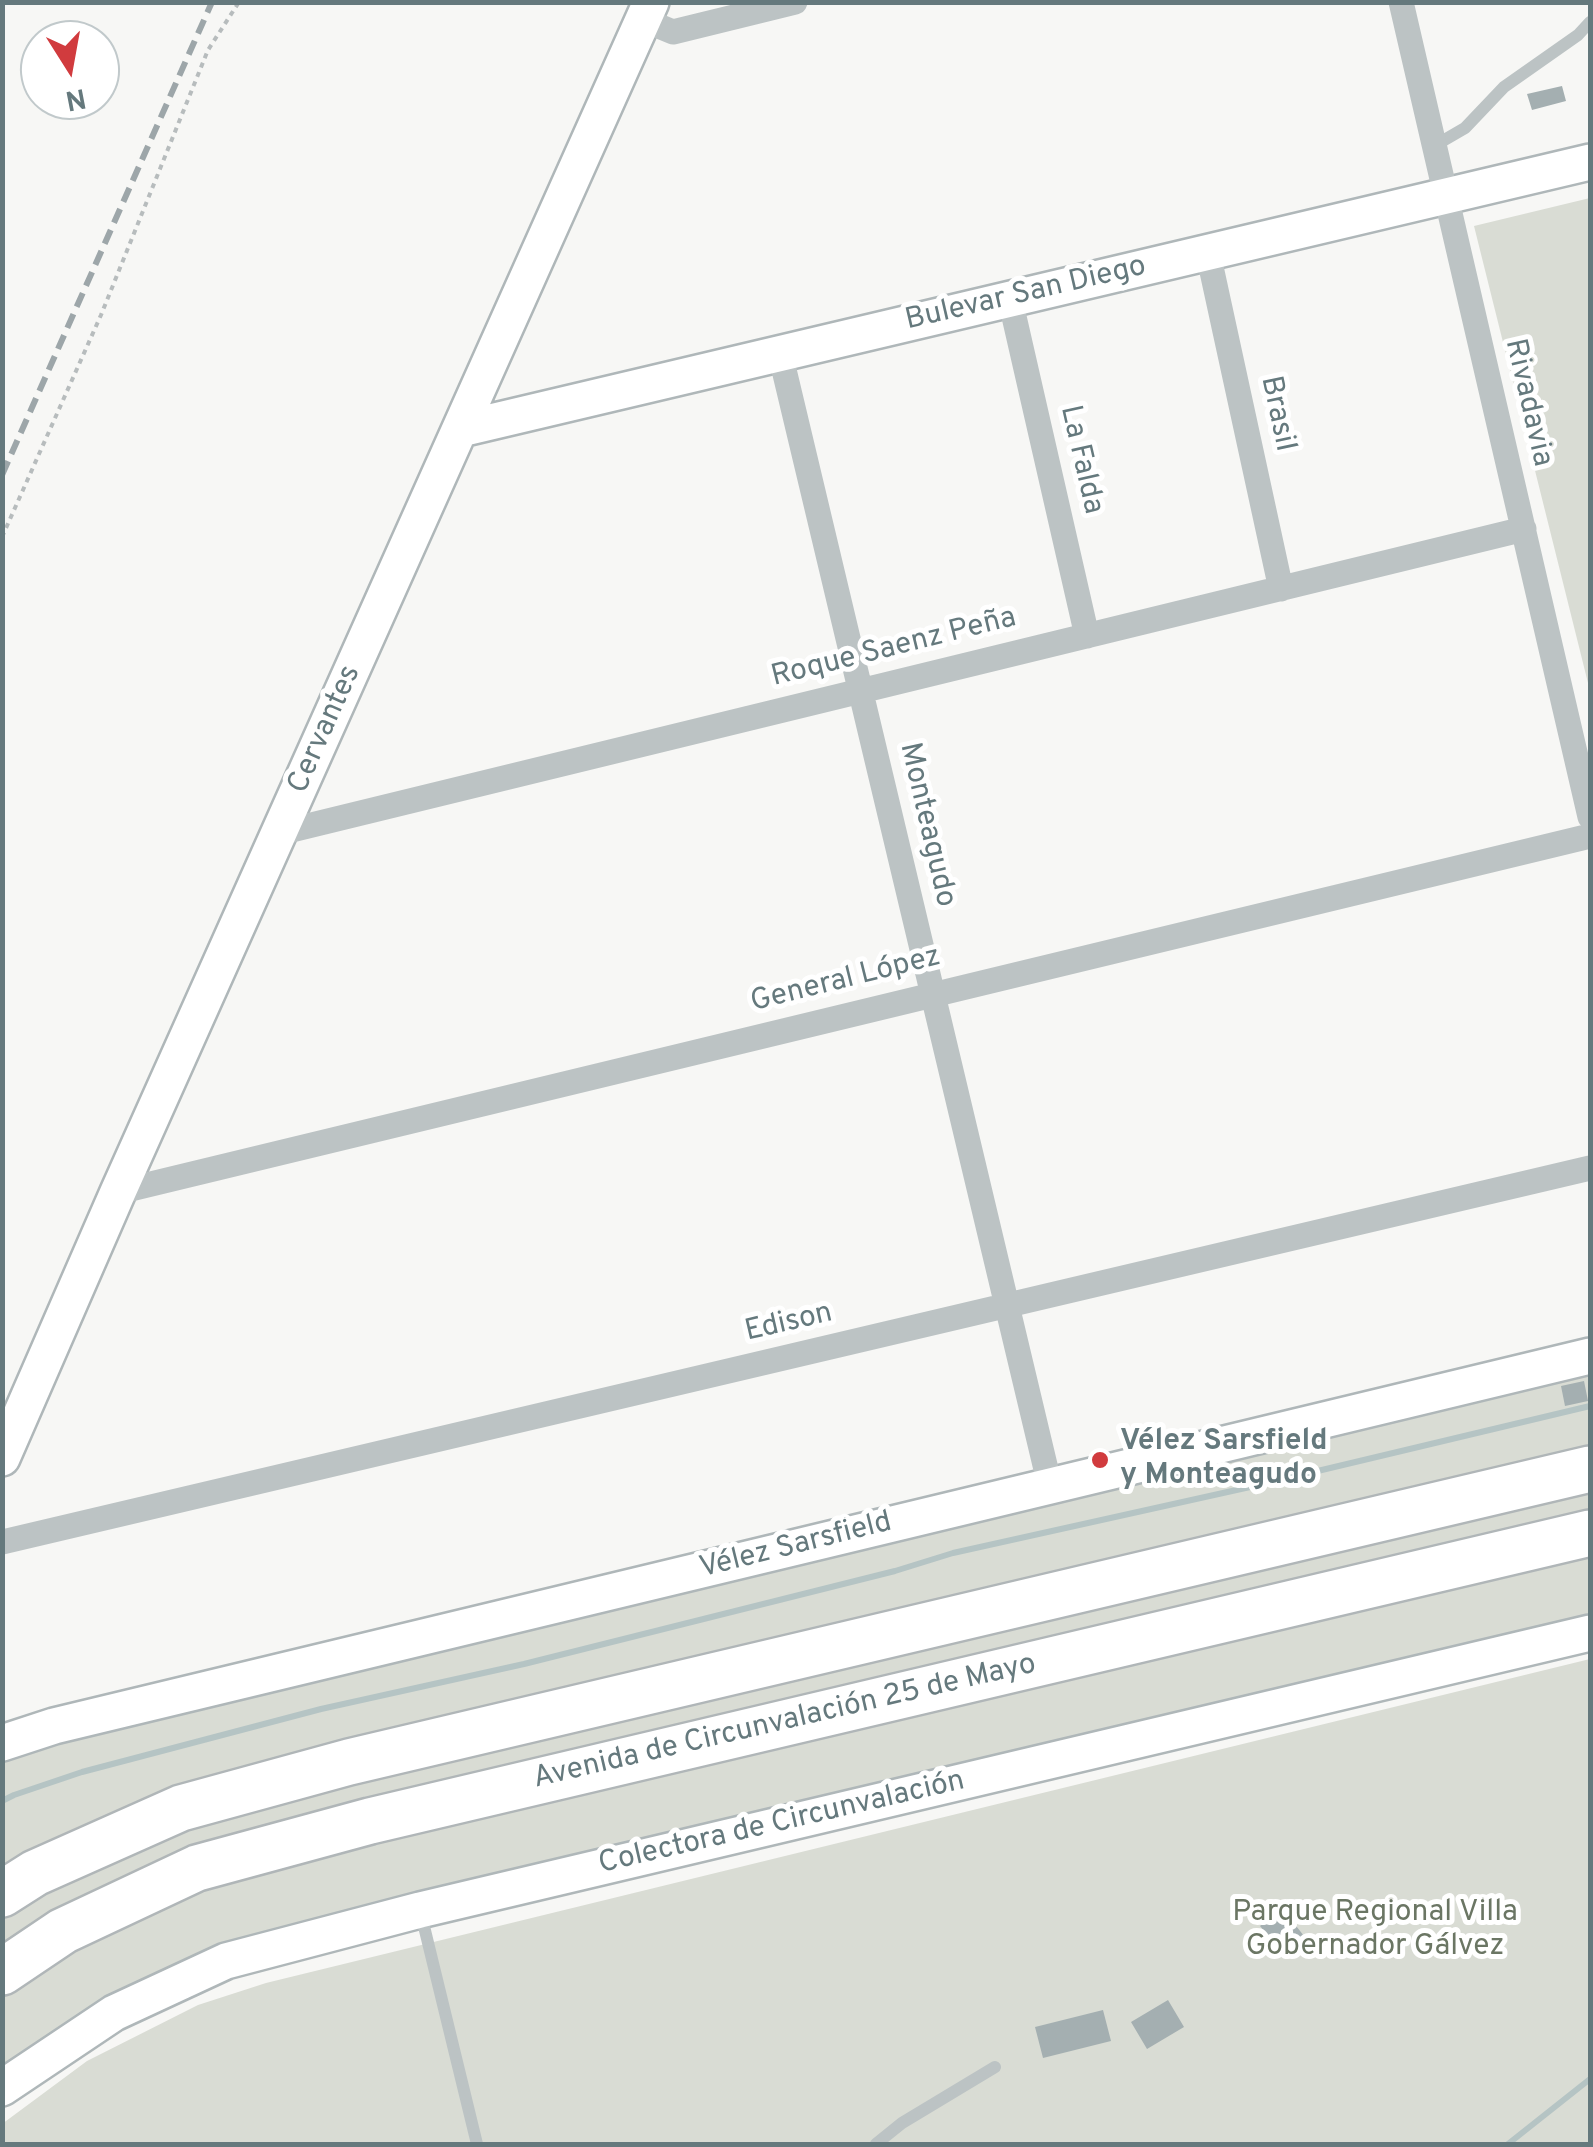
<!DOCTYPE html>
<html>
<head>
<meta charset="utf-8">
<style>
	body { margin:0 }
	#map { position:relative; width:1593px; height:2147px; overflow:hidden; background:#f7f7f5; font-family:Overpass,sans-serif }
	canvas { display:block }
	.frame { position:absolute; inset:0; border:5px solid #65797d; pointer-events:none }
	.north { position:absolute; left:20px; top:20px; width:100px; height:100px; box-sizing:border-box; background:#fff; border:2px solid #c1c9cb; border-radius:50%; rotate:169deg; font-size:28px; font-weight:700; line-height:40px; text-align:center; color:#65797d }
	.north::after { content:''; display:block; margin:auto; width:35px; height:45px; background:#d13b3e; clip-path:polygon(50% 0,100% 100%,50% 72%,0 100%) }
</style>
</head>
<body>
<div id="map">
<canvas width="1593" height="2147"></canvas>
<div class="frame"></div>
<div class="north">N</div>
</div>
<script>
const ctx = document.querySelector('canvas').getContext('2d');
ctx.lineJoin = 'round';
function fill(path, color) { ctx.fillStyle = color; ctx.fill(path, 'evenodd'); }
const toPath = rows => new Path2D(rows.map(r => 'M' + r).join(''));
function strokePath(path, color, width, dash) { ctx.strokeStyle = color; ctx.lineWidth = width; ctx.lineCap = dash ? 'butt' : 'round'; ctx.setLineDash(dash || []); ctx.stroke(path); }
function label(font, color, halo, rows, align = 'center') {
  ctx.font = font + ' Overpass,sans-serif'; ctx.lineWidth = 10; ctx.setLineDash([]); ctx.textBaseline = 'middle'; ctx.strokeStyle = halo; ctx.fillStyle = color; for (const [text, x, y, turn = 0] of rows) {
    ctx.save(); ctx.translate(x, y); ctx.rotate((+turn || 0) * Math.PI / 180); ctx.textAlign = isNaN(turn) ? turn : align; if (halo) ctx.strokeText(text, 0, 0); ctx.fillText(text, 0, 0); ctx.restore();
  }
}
fill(toPath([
	[1590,198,1590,691,1474,226],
	[1590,1356,1590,1633,226,1961,3,2088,3,1743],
	[1590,1659,1590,2144,3,2144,2,2124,87,2061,198,2005,266,1983]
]), '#d9dcd4');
strokePath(toPath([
	[2,1801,14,1795,82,1772,321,1709,524,1664,895,1571,953,1553,1259,1485,1590,1406],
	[1508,2144,1590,2079]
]), '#b5c4c4', 6);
fill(toPath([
	[1562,86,1566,101,1532,110,1527,94],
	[1584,1381,1588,1401,1565,1406,1561,1386],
	[1282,1908,1304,1936,1282,1953,1260,1926],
	[1168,2000,1184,2027,1147,2049,1131,2022],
	[1103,2010,1111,2041,1043,2058,1035,2027]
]), '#a4afb1');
const secondary = toPath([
	[461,429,1590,162],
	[2,1458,118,1192,651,2],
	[2,1743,54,1726,1590,1356],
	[2,2088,114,2013,226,1961,420,1910,1590,1633]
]);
const highway = toPath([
	[2,1894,35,1873,181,1808,349,1762,1590,1469],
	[2,1972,63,1931,197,1868,370,1821,1590,1533]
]);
strokePath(secondary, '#afb7b9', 40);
strokePath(highway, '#b0b6b8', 50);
strokePath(toPath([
	[2,537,101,315,208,50,239,2]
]), '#b7bcbd', 4, [5, 5]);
strokePath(toPath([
	[1434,146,1465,128,1504,87,1578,35,1590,22],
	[421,1914,477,2144],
	[876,2144,902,2123,995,2067]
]), '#bcc3c4', 12);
strokePath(toPath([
	[1401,2,1590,817],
	[644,20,673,32,795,2],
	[1208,253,1281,589],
	[1010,299,1087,636],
	[780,353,1050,1486],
	[279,833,1524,529],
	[118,1192,1590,836],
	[2,1542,1590,1168]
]), '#bcc3c4', 25);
strokePath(secondary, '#fff', 35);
strokePath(highway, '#fff', 45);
strokePath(toPath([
	[2,475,212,2]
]), '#9da6a9', 6, [15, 8]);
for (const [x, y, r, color] of [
	[1100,1460,10,"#d13b3e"]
]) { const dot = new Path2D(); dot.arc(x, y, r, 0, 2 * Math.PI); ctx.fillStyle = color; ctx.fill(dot); strokePath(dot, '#fff', 4); }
label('30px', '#65797d', '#fff', [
	["Bulevar San Diego",1026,295,-13],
	["Rivadavia",1527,403,77],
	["Brasil",1276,414,78],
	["La Falda",1080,460,77],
	["Roque Saenz Peña",894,649,-14],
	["Cervantes",326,730,-66],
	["Monteagudo",926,825,77],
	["General López",846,981,-14],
	["Edison",789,1324,-13],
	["Vélez Sarsfield",796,1547,-14],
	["Avenida de Circunvalación 25 de Mayo",785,1723,-13],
	["Colectora de Circunvalación",782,1824,-13]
]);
label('bold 30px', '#65797d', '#fff', [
	["Vélez Sarsfield",1120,1443],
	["y Monteagudo",1120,1477]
], 'left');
label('30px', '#6b7664', '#fff', [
	["Parque Regional Villa",1375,1914],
	["Gobernador Gálvez",1375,1948]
]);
</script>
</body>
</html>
